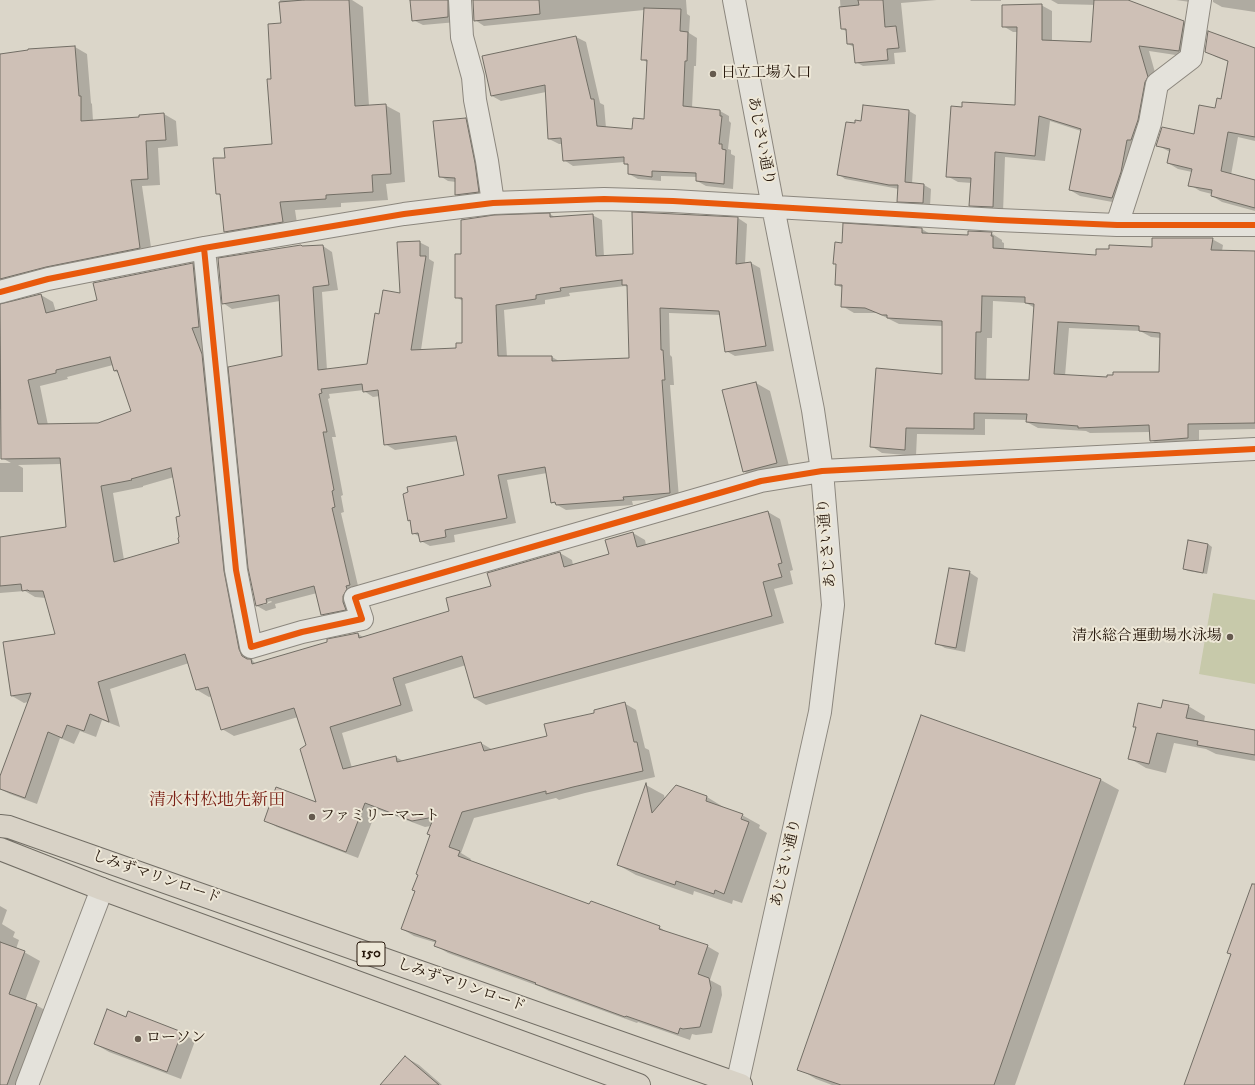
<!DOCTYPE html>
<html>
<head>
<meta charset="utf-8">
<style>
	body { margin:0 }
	canvas { display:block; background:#dbd6c9 }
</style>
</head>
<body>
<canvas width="1255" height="1085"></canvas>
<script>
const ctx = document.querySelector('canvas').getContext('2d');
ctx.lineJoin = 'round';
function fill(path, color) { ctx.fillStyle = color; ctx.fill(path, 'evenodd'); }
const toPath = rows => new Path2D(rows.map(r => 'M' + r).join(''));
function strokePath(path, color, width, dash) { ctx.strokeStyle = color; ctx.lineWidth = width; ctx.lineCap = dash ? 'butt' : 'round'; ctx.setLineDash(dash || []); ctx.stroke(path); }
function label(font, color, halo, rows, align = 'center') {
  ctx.font = font + ' "IM FELL DW Pica","Noto Serif JP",serif'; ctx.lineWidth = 4; ctx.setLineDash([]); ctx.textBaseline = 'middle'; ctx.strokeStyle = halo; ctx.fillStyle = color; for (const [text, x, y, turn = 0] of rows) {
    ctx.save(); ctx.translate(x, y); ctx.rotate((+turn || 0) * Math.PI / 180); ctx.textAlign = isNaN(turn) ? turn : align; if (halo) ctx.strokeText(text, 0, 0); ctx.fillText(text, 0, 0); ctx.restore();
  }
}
fill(toPath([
	[1213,593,1255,600,1255,684,1199,674]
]), '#c7c9aa');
fill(toPath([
	[280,0,352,0,363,7,369,106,385,105,400,113,405,182,386,184,388,200,341,203,341,207,295,210,298,230,240,240,225,231,221,196,217,193,226,159,273,145,272,80,282,24],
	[411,0,458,0,457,22,423,25,413,20],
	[474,0,686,0,687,14,690,16,689,33,697,38,696,66,694,66,692,108,720,111,729,116,729,121,731,123,728,149,731,150,731,154,735,156,733,189,706,186,697,181,697,177,661,176,661,181,638,179,629,174,629,166,625,164,625,162,573,166,564,160,563,144,559,144,549,139,546,92,501,101,492,96,483,57,576,37,586,42,600,103,604,105,606,128,633,130,645,121,648,63,642,59,644,10,484,26,475,20],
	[840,0,937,0,901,3,906,52,894,53,895,64,863,66,856,62,854,47,848,44,848,32,842,29],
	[970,0,1001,0,1001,1,971,1],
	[1051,0,1098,0,1098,5,1058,4],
	[1113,0,1125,0,1184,22,1194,28,1189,57,1149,51,1158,83,1123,204,1080,196,1070,190,1081,131,1050,121,1045,161,1005,157,1003,213,981,211,970,205,972,183,958,182,947,176,963,108,1016,106,1018,32,1013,32,1003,26,1041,5,1052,11,1052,42,1096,47],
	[1176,0,1198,0,1197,3],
	[1213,0,1255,0,1255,12,1222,7,1213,2],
	[75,47,87,54,91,103,92,104,93,121,140,118,164,114,176,121,178,146,158,148,160,185,142,186,152,254,0,296,0,55],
	[1255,50,1255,141,1238,137,1231,175,1255,181,1255,211,1222,202,1212,196,1212,194,1200,191,1190,185,1192,172,1178,169,1168,163,1170,152,1157,145,1194,135,1216,109,1222,100,1229,62,1216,57,1206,51],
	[909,111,916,115,912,184,924,185,931,189,930,207,905,205,898,201,899,189,845,179,838,174,855,124],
	[466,119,474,124,486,196,464,199,456,195,456,182,448,181,440,176],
	[550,214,556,218,592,215,602,220,604,257,634,255,738,218,747,224,745,264,751,263,760,268,774,351,735,356,726,351,721,315,669,313,670,355,672,357,674,385,670,385,679,498,632,501,633,505,566,510,552,502,547,473,507,480,516,523,454,535,455,542,430,546,421,541,420,537,413,533,411,521,409,520,465,476,458,441,395,450,385,444,380,396,373,397,364,391,364,390,329,394,330,398,328,399,336,437,332,437,343,495,341,496,344,512,341,513,359,590,354,615,331,620,322,614,317,593,275,604,276,608,266,611,257,606,283,357,280,301,232,309,223,303,304,247,323,246,332,252,338,290,322,292,327,370,368,365,380,315,401,294,419,242,429,247,429,259,434,262,421,350,457,349,463,344,463,301,456,297,462,255],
	[625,286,628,287,630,358,559,361,552,357,507,357,504,310,545,304,545,300,570,296,569,293],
	[271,601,272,602,263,605,263,603],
	[922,229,930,234,969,236,991,233,1002,240,1002,242,1004,243,1004,250,1097,256,1212,239,1223,245,1222,251,1255,251,1255,429,1199,430,1199,444,1162,446,1151,440,1150,432,1090,433,1086,431,1038,428,1027,422,1027,420,985,419,985,435,917,434,916,456,882,453,871,446,943,375,943,326,899,324,877,313,854,313,842,306,843,288,836,285,837,265,834,263,843,244],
	[993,301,1026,303,1035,308,1030,381,986,381,987,338,992,338],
	[1069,328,1140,331,1151,337,1161,338,1160,373,1108,378,1065,376],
	[193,264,205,271,251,657,253,661,256,664,358,634,365,638,451,611,492,586,560,553,572,560,573,565,610,555,633,533,645,540,646,545,768,512,780,519,793,570,790,571,793,584,774,589,784,623,486,705,474,698,466,665,405,684,413,711,342,733,352,768,396,757,403,761,481,743,493,750,548,737,595,713,624,703,636,710,645,748,649,750,655,777,585,793,559,800,556,798,474,818,461,853,471,859,470,861,590,906,659,927,670,934,707,946,719,953,710,980,721,986,722,995,712,1033,696,1035,692,1034,690,1040,638,1022,637,1023,549,991,541,987,448,953,436,946,437,943,414,936,402,929,416,891,431,835,431,826,425,827,377,809,358,858,277,827,265,820,318,803,307,745,298,717,234,736,222,729,212,696,209,697,197,690,189,663,110,689,120,727,102,720,96,737,80,731,74,744,60,738,37,804,10,794,0,789,0,781,28,702,24,703,12,696,56,635,46,598,35,597,25,591,0,593,0,538,67,528,61,464,18,465,23,468,23,492,0,492,0,463,11,463,2,458,2,409,0,409,0,303,1,305,3,305,41,295,53,302,56,312,99,301],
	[113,365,114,371,119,373,132,411,98,424,48,425,40,386,68,379,67,377],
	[174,477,181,517,180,544,124,560,113,493,143,487,143,486],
	[756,383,770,391,790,470,757,479,743,471,723,391],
	[1208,544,1212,547,1207,574,1188,571,1184,569],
	[969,572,978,578,965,652,945,648,936,643],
	[1188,706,1205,716,1204,722,1255,731,1255,761,1216,754,1206,749,1174,743,1166,773,1146,768,1129,758,1162,709],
	[922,716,1101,780,1119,790,1015,1085,832,1085,816,1079,799,1069],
	[646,785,664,795,665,800,677,787,707,797,725,808,742,815,760,825,759,828,767,833,742,903,733,900,732,904,694,891,693,895,636,875,618,865],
	[741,816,743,816,740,824],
	[0,906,7,910,2,924,15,932,13,937,19,940,16,949,24,952,40,961,25,1001,36,1005,52,1014,26,1085,0,1085],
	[128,1013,182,1033,195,1041,181,1079,109,1052,95,1044,126,1018],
	[405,1057,419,1065,442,1085,382,1085]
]), '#0003');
const building = toPath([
	[304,0,349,0,355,106,386,104,391,174,372,175,373,192,326,195,326,199,280,202,283,222,224,232,220,194,216,194,213,158,225,158,224,148,272,144,267,79,271,79,268,24,281,23,279,2,304,0],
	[410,0,448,0,448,17,412,21,410,0],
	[473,0,539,0,540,14,474,21,473,0],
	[858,0,883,0,885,27,896,26,899,48,887,49,888,60,855,63,853,44,847,44,846,29,841,29,839,7,859,5,858,0],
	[1094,0,1128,0,1184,21,1179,51,1139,46,1148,77,1145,82,1138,120,1131,140,1127,140,1121,172,1112,198,1069,190,1081,129,1039,116,1035,156,995,152,993,207,969,206,971,178,946,177,951,106,962,107,962,102,1015,105,1017,27,1002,27,1002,5,1042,4,1042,40,1091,42,1094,0],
	[644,8,681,9,680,31,688,32,687,61,685,61,683,106,720,110,720,116,722,116,719,144,722,144,722,149,726,150,724,184,696,181,696,173,652,171,652,177,628,174,628,164,624,164,624,157,563,161,561,138,548,139,545,85,491,96,482,56,576,36,591,99,594,99,597,126,632,129,633,118,644,119,647,60,641,60,644,8],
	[1208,31,1255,48,1255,137,1228,132,1221,171,1255,180,1255,208,1211,196,1212,190,1188,186,1192,169,1167,163,1170,149,1156,146,1162,127,1194,134,1199,105,1215,108,1217,98,1221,99,1228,61,1205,52,1208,31],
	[75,46,79,96,81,96,81,121,139,117,139,115,164,113,166,140,146,141,148,179,131,180,140,248,46,267,0,279,0,54,28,50,28,49,75,46],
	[863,105,909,110,905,182,924,184,923,203,897,202,898,185,889,185,837,175,846,122,855,123,855,120,861,121,863,105],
	[466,118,475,163,479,192,455,195,455,178,439,177,433,121,466,118],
	[632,212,738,217,736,264,751,262,766,346,725,352,719,311,660,308,661,350,663,350,665,380,662,380,670,493,623,497,624,500,556,505,555,502,551,503,545,467,498,475,507,518,445,530,446,537,420,542,418,533,412,534,410,520,408,521,403,494,408,492,407,487,464,475,456,436,384,445,378,390,363,392,362,384,321,389,322,393,319,394,327,432,323,432,334,490,332,491,335,507,332,508,350,585,346,586,347,589,343,596,343,602,346,610,321,615,314,586,266,599,267,603,256,606,248,568,228,367,282,356,279,295,222,304,218,258,301,245,302,246,323,245,329,285,313,287,318,370,367,364,375,313,379,314,383,290,400,293,397,242,420,241,420,256,426,256,411,350,456,348,456,343,462,343,462,298,455,298,455,254,461,254,461,220,494,215,550,213,550,217,593,214,596,256,633,254,632,212],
	[622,280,622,285,627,285,629,358,552,361,552,356,498,356,496,305,536,299,536,295,561,291,560,288,622,280],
	[843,223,922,228,922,233,968,235,968,231,992,232,991,236,993,236,993,248,1096,255,1096,249,1109,249,1109,245,1152,247,1152,238,1213,238,1211,250,1255,251,1255,423,1188,424,1188,438,1150,441,1149,425,1078,428,1078,426,1026,422,1027,414,974,413,974,429,906,428,905,450,870,447,876,368,942,374,942,321,887,318,887,315,882,315,865,308,841,307,842,285,835,285,836,264,833,264,835,242,842,243,843,223],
	[982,296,1025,297,1025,303,1034,304,1029,380,975,379,976,332,981,332,982,296],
	[1058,322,1139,326,1139,331,1160,333,1159,372,1113,372,1113,375,1107,375,1107,377,1054,374,1058,322],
	[193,263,199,327,192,328,202,354,224,571,239,649,242,656,247,659,251,659,252,664,327,642,327,639,358,633,359,638,449,611,446,598,491,586,487,573,560,552,564,567,609,554,605,540,633,532,637,547,768,511,782,563,778,564,782,577,763,582,772,616,474,698,462,656,393,678,401,705,330,727,343,769,396,756,397,762,481,742,484,751,547,736,544,724,594,713,594,710,625,702,634,742,637,742,643,771,573,787,546,794,546,791,462,812,449,847,460,851,458,856,589,904,591,901,660,926,659,929,708,945,698,974,709,978,711,988,700,1027,683,1029,680,1028,678,1034,626,1016,625,1017,535,984,536,983,434,946,436,941,401,929,415,891,412,890,418,875,416,874,430,835,427,834,434,817,412,821,365,803,346,852,264,821,276,787,316,802,300,749,306,745,294,708,221,730,208,687,196,690,185,654,98,682,109,722,90,714,84,731,67,725,62,738,48,732,25,798,0,789,0,776,31,693,11,696,3,642,55,634,43,591,29,591,28,590,22,591,21,584,0,586,0,537,66,527,60,458,1,459,0,304,41,294,46,313,97,300,93,283,193,263],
	[110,357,114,371,117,370,131,411,98,423,38,424,28,380,56,373,56,370,110,357],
	[171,468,180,516,176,517,179,537,178,538,179,543,114,562,101,486,132,480,131,479,171,468],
	[756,382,777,463,743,472,722,390,756,382],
	[1188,540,1208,544,1203,573,1183,569,1188,540],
	[949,568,970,571,956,648,935,644,949,568],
	[1163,700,1189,705,1186,718,1255,730,1255,755,1197,745,1198,741,1157,733,1149,764,1128,759,1136,727,1133,727,1138,703,1161,708,1163,700],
	[921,715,1101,779,994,1085,841,1085,797,1070,921,715],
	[646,783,652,813,676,785,707,796,706,801,743,814,741,819,749,822,724,894,715,890,714,894,676,881,675,885,617,865,646,783],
	[1252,884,1255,884,1255,1085,1184,1085,1231,954,1227,953,1252,884],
	[0,942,25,951,9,994,37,1004,7,1085,0,1085,0,942],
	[107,1009,126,1017,128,1011,182,1032,167,1072,94,1044,107,1009],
	[405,1056,439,1085,380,1085,405,1056]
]);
fill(building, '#cec0b6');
strokePath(building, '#726e65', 1);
const minor = toPath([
	[460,0,462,37,473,77,475,100,487,161,493,203],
	[734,0,773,207,813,410,822,471,833,605,820,712,737,1085],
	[1117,225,1150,123,1157,84,1191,58,1200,0],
	[204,248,236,570,251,647,302,632,362,619,355,598,761,481,822,471,1255,449],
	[0,292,48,279,204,248,404,214,493,203,604,199,673,201,998,220,1117,225,1255,225],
	[27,1085,102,889]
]);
const highway = toPath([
	[0,826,9,827,741,1085],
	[0,849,102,889,639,1085]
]);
strokePath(minor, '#8c877e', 24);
strokePath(highway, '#726e65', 24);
strokePath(minor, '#e4e2db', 22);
strokePath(highway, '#d8d2c6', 22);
strokePath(toPath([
	[204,248,236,570,251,647,302,632,362,619,355,598,761,481,822,471,1255,449],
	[0,292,48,279,204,248,404,214,493,203,604,199,673,201,998,220,1117,225,1255,225]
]), '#e8590c', 6);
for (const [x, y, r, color] of [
	[713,74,4,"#655a4e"],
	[1230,637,4,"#655a4e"],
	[312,817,4,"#655a4e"],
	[138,1039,4,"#655a4e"]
]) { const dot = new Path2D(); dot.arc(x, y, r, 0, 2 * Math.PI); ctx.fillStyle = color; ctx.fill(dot); strokePath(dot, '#ede7d7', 1.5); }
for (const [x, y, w] of [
	[371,954,28]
]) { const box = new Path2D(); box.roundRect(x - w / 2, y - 12, w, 24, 3); ctx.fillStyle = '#ede7d7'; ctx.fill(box); strokePath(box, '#26170b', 1); }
label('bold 14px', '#26170b', null, [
	["150",371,954]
]);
label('15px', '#26170b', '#ede7d7', [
	["日立工場入口",721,74],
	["清水総合運動場水泳場",1222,637,"right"],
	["ファミリーマート",320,817],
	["ローソン",146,1039]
], 'left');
label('15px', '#26170b', '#ede7d7', [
	["あじさい通り",760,141,79],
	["あじさい通り",828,543,-95],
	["あじさい通り",787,863,-77],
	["しみずマリンロード",156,878,19],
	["しみずマリンロード",461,986,19]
]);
label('17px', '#7a1f14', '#ede7d7', [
	["清水村松地先新田",217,801]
]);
</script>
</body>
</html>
